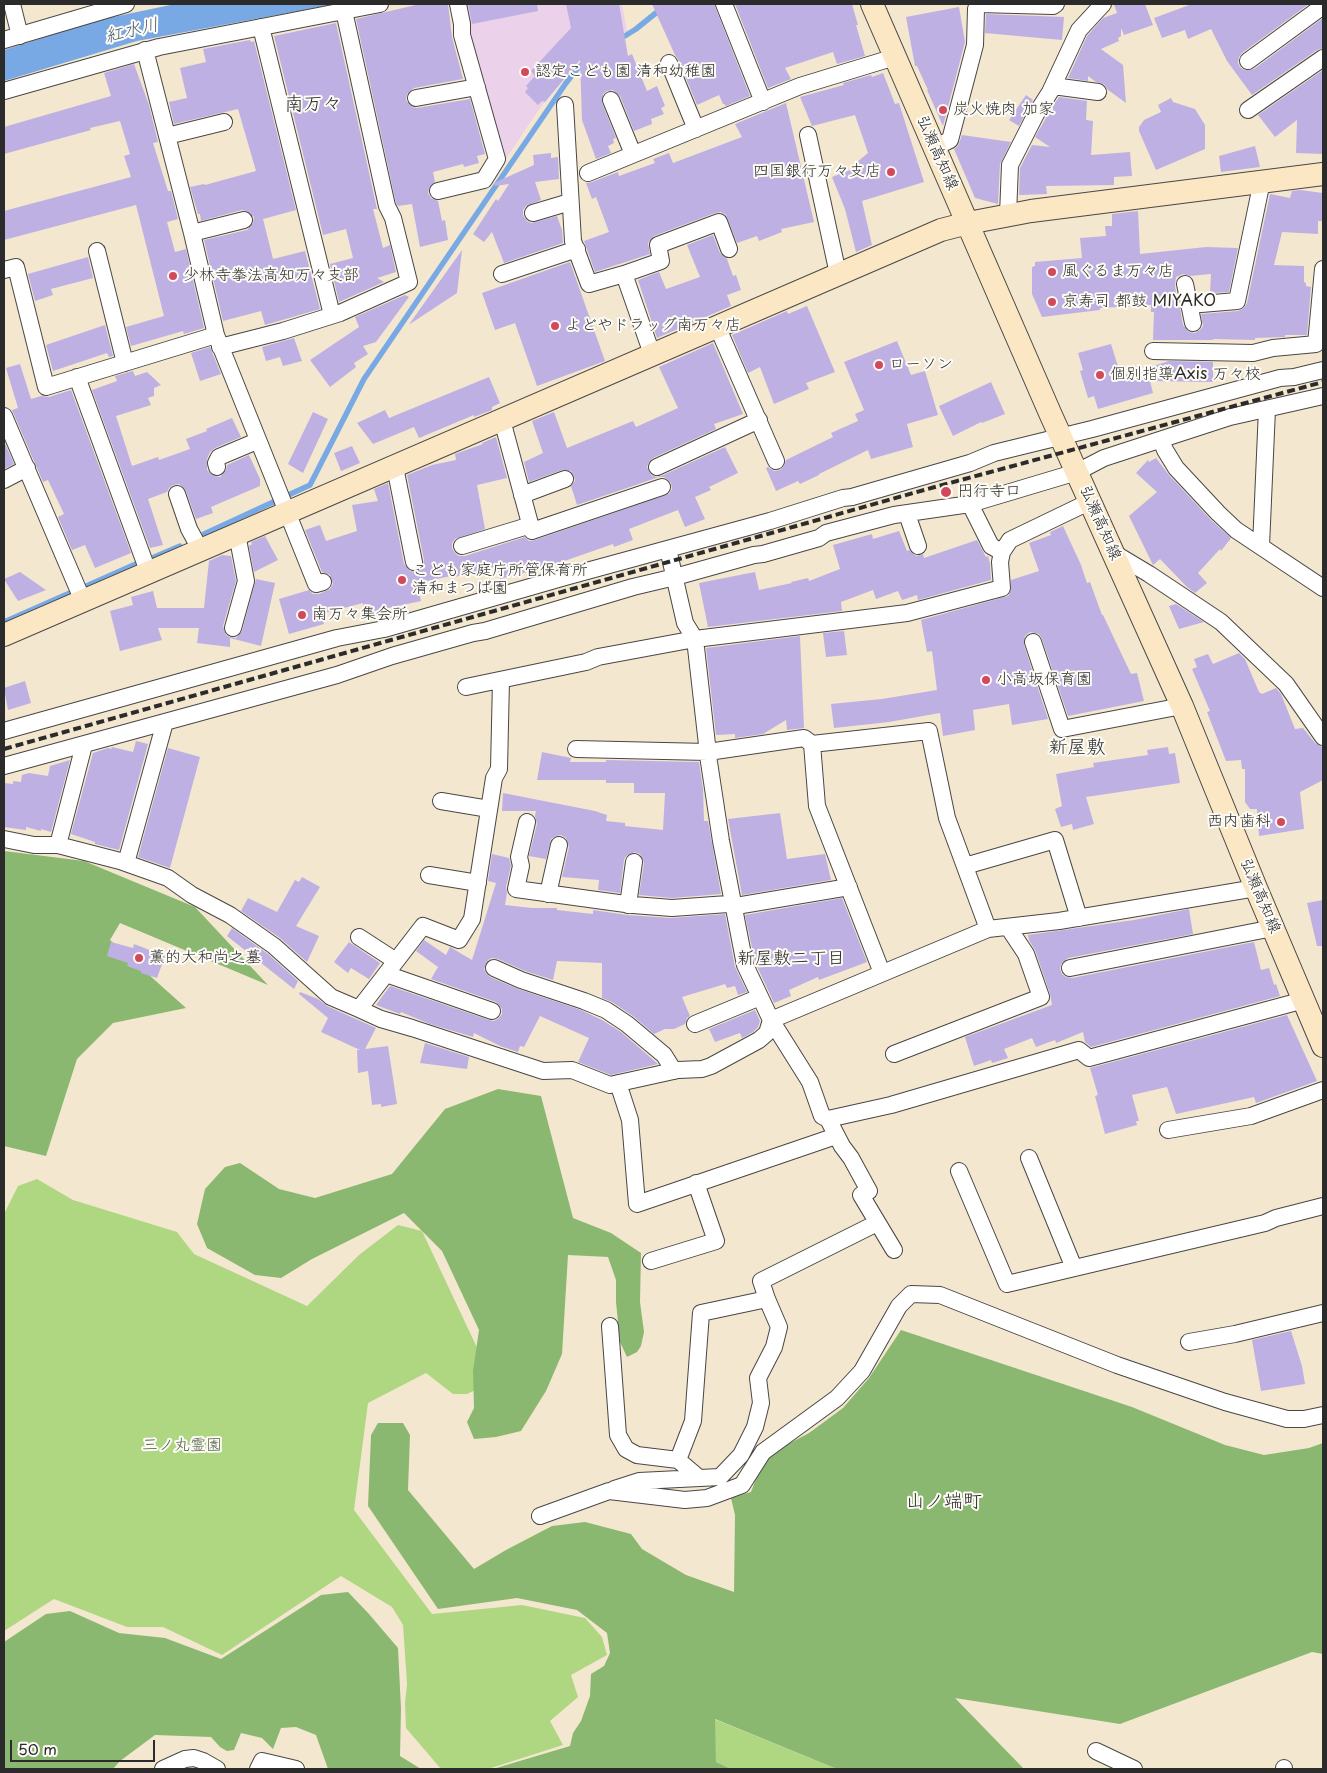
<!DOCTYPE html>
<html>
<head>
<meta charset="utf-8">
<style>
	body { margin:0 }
	#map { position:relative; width:1327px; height:1773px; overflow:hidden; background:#f4e7cf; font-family:"Playpen Sans",sans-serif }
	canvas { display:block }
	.frame { position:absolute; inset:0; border:5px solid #2b2b2b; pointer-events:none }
	.scale { position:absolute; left:10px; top:1740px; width:145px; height:22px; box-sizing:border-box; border:2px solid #2b2b2b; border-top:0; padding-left:6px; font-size:15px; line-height:18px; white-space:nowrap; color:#2b2b2b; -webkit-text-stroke:4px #fdfcf7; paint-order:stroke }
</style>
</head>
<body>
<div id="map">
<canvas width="1327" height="1773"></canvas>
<div class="frame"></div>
<div class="scale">50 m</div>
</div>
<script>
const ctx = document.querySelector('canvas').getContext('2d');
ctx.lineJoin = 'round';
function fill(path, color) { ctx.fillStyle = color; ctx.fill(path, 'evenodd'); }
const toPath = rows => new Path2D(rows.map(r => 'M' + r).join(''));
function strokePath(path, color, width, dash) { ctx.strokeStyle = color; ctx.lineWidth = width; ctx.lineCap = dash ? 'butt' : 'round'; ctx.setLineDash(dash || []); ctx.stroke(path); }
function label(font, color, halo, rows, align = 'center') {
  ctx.font = font + ' "Playpen Sans","Klee One",sans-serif'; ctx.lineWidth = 4; ctx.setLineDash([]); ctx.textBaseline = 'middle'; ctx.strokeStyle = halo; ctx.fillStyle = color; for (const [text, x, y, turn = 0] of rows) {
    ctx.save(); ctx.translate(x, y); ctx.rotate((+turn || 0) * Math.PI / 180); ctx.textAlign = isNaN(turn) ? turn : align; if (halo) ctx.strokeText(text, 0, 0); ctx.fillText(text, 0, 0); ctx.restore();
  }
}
fill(toPath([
	[463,4,622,4,627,31,583,56,540,108,505,160,472,42]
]), '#ecd1ea');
fill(toPath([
	[37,1179,73,1200,177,1232,194,1254,307,1306,359,1255,398,1225,422,1231,489,1373,484,1386,467,1394,453,1394,426,1373,368,1403,354,1510,432,1614,522,1605,585,1618,602,1637,607,1655,571,1675,578,1697,550,1721,563,1745,488,1769,441,1769,406,1728,405,1703,407,1684,403,1625,392,1607,341,1576,222,1655,163,1627,127,1627,54,1599,4,1631,4,1214,18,1186],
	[714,1719,837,1769,731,1769,716,1762]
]), '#afd782');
fill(toPath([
	[4,851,84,861,195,907,268,985,120,923,110,940,186,1008,113,1023,77,1059,46,1156,4,1146],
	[498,1089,541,1096,573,1218,611,1233,641,1253,640,1302,644,1332,641,1346,637,1352,627,1357,620,1342,616,1302,616,1280,608,1257,568,1255,562,1354,546,1391,521,1431,496,1437,474,1439,467,1422,474,1408,473,1371,479,1330,442,1251,404,1213,312,1259,281,1278,255,1275,207,1248,197,1224,205,1189,225,1167,240,1163,279,1189,315,1198,392,1174,445,1109],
	[901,1330,1132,1407,1225,1445,1264,1455,1309,1448,1323,1443,1323,1654,1312,1652,1120,1724,955,1698,1024,1769,837,1769,715,1719,716,1762,731,1769,493,1769,570,1746,573,1733,581,1721,590,1696,591,1674,604,1666,610,1653,607,1633,577,1610,517,1598,438,1609,368,1506,371,1435,378,1423,403,1423,410,1435,408,1490,474,1569,506,1550,552,1526,585,1522,631,1534,642,1549,686,1575,734,1592,735,1515,731,1498,751,1492,764,1457,809,1433,843,1408,869,1378],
	[348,1592,369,1614,398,1648,401,1709,400,1756,421,1769,328,1769,316,1735,296,1727,281,1728,273,1749,262,1738,241,1733,234,1750,227,1751,220,1747,211,1737,155,1735,120,1761,113,1769,4,1769,4,1642,46,1614,70,1611,119,1633,165,1638,221,1659,321,1595]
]), '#8bb870');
fill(toPath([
	[175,4,336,4,137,41,4,81,4,50,99,20]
]), '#79a9e4');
strokePath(toPath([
	[620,39,636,29,667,4],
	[204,534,310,485,364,379,566,83,577,69,585,62],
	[152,558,180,546],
	[84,587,138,563],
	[4,622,72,592]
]), '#79a9e4', 5.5);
fill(toPath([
	[420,4,448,4,452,37,463,79,414,88,407,94,406,100,412,107,417,108,470,99,485,154,477,156,479,163,464,167,463,164,433,172,435,182,429,188,428,193,431,198,438,201,442,221,445,220,448,240,420,247,412,204,398,206,396,203,356,19],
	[468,4,537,4,538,11,472,24],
	[566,4,619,4,628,56,632,54,647,91,657,86,665,106,661,108,664,114,651,119,652,124,634,131,620,96,613,90,607,91,603,94,602,103,616,138,613,139,614,143,608,146,611,153,596,159,582,120,580,60,545,102,542,101,538,105,525,92,528,88,526,86,535,76,531,71,571,28],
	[652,4,714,4,750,96,726,106,724,104,723,104,719,95,697,105,678,59,675,55],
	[735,4,852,4,858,25,856,25,865,56,837,64,833,52,785,68,791,79,768,88],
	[1114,4,1145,4,1153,25,1124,35,1121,28,1121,36,1118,38,1119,41,1101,49,1123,65,1126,103,1108,90,1104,84,1096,82,1088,76,1088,81,1068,78,1087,36,1103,18,1117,13],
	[1192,4,1309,4,1242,53,1239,57,1238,63,1240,67,1244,70,1254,69,1323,18,1323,48,1317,50,1252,95,1227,61,1211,29,1188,39,1185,30,1162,38,1154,18],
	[959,7,965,42,943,126,927,90,928,90,917,66,915,66,906,17],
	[986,14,1064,17,1062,40,985,33],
	[336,23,377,209,373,209,383,248,390,245,396,272,377,278,384,282,339,302,330,264,353,258,346,229,323,235,274,36],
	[250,40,251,42,254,41,296,210,263,219,273,259,305,251,320,309,265,325,261,311,223,321,204,240,247,230,253,223,254,217,247,211,242,210,201,221,200,214,198,214,190,187,204,184,205,185,256,171,238,109,174,124,169,102,187,98,180,68,206,62,203,49],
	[134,64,149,105,158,142,153,143,168,191,171,191,178,219,167,222,175,252,186,249,204,328,184,334,183,331,131,346,126,327,164,316,136,205,4,240,4,211,131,177,124,156,130,154,120,121,90,128,91,130,4,154,4,127,111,96,104,73],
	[1323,70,1323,154,1296,153,1297,120,1275,137,1258,115],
	[883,73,895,104,899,103,924,182,862,201,872,245,856,252,845,209,832,177,858,167,857,162,868,153,855,115,812,126,800,97,844,85,843,83,871,75,872,77],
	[1026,95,1033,100,1019,126,1009,120],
	[1059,97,1087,101,1086,120,1093,121,1091,155,1130,152,1132,176,1114,177,1114,185,1046,186,1047,194,1019,195,1020,168,1032,145,1050,147,1035,137,1050,111,1053,113,1053,106],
	[1171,98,1173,102,1195,109,1205,125,1205,149,1156,170,1139,131,1139,127,1144,120,1161,112,1158,105],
	[786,103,814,222,781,229,782,232,759,241,757,236,737,243,726,215,721,212,715,213,654,236,648,243,650,254,595,272,584,241,609,232,596,197,592,199,586,183,592,182,618,172,619,176,655,163,653,159,669,153,673,163,742,137,735,124],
	[962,135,1011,142,1000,164,998,204,975,198,954,149,958,146],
	[1255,146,1260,167,1221,172,1219,156],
	[551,153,551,158,558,157,559,179,535,182,541,200,526,206,523,210,523,215,527,221,531,223,557,216,562,230,563,243,504,263,492,232,484,242,473,234,496,199,498,201,509,184,495,186,494,183,534,165,533,155],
	[1300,190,1323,193,1323,221,1318,221,1318,234,1282,232,1274,265,1304,266,1304,282,1306,283,1306,286,1311,287,1307,335,1285,335,1285,337,1255,338,1255,340,1213,339,1213,340,1153,340,1154,312,1151,312,1151,305,1100,308,1100,310,1042,317,1032,294,1032,267,1035,266,1035,262,1082,258,1080,238,1106,236,1105,226,1112,226,1112,214,1138,211,1140,254,1206,247,1238,248,1229,292,1210,293,1211,274,1190,276,1183,274,1176,277,1175,286,1178,306,1180,308,1183,325,1189,332,1195,333,1200,330,1203,326,1201,314,1238,311,1244,308,1247,303,1270,194,1290,198,1292,191],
	[713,235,720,253,727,259,733,276,736,275,741,290,727,295,731,306,657,338,638,280,659,272,666,289,700,277,687,245],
	[462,250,457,293,410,324,410,323],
	[88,257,93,278,51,289,53,295,35,301,28,274],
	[570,262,605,361,537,386,515,323,495,330,482,293],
	[405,295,409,297,376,342,363,346,368,354,354,363,356,367,330,387,310,360,359,327,355,317],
	[807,306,835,372,806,383,809,389,774,404,760,367,748,373,732,335,787,311,788,314],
	[105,325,113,356,109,357,107,353,53,371,46,345],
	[294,338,302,361,283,366,280,357,266,361,262,347],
	[897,341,911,375,925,371,938,415,907,424,913,447,871,459,868,450,819,474,819,475,800,484,798,481,776,491,766,468,768,467,774,471,780,470,784,466,786,460,833,437,831,433,858,421,855,414,864,410,844,362],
	[713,343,743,414,714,424,716,429,653,458,649,462,647,467,651,475,656,477,661,476,725,447,738,473,709,487,711,490,695,497,705,519,685,527,678,510,629,529,633,540,614,547,613,544,550,566,500,579,497,566,451,578,451,576,417,583,421,601,365,613,363,603,321,614,324,624,289,634,279,599,309,590,313,594,319,594,330,589,333,584,330,575,322,572,305,530,320,525,326,541,357,531,352,505,378,501,374,489,388,483,404,564,410,571,416,572,423,566,424,560,407,475,432,465,456,460,455,454,483,444,482,443,496,437,507,478,477,485,485,529,455,539,452,543,452,548,455,553,459,556,465,556,525,537,529,541,535,540,669,494,672,489,671,483,664,477,659,477,577,505,571,486,575,481,574,476,571,471,562,470,529,482,524,462,543,453,532,421,554,412,567,448,633,421,636,427,678,408,659,367],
	[1111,344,1121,376,1169,361,1213,362,1213,382,1150,381,1153,393,1098,409,1094,396,1088,398,1080,371,1083,370,1078,353],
	[210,347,221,374,200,381,191,353],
	[20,364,31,399,41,396,49,397,71,390,131,553,95,568,85,545,72,550,58,517,64,514,48,480,43,482,12,410,18,408,6,368],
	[133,371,135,376,147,372,161,385,154,388,154,396,148,398,151,405,116,416,132,466,158,457,159,460,190,449,186,439,207,431,206,429,232,418,241,437,215,448,210,452,207,459,207,470,214,476,220,477,226,470,227,465,249,455,260,479,260,486,211,507,213,513,196,519,186,491,179,484,173,485,169,488,167,492,148,499,163,545,150,548,92,390,117,381,115,376],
	[489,377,500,403,492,407,492,410,474,417,474,415,419,438,414,427,373,444,357,423,385,410,389,418],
	[991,382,1005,414,982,423,981,422,953,436,939,406],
	[313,412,328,419,303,473,288,464],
	[4,441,14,464,4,469],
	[352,446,360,463,341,471,334,453],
	[1156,458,1169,475,1211,520,1231,538,1221,551,1220,549,1198,573,1207,583,1195,593,1187,587,1160,559,1153,565,1129,516,1157,492,1136,473,1148,460,1149,462],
	[1063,526,1081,565,1087,583,1090,582,1102,615,1103,615,1131,674,1137,673,1144,701,1068,716,1042,639,1039,634,1030,632,1025,636,1024,645,1048,719,1012,725,1009,704,973,710,975,730,943,736,940,713,889,722,834,728,831,704,882,699,937,690,932,651,927,652,921,620,1008,596,1011,591,1011,580,1039,571,1029,543,1051,535,1050,532],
	[899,531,907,551,909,550,916,556,923,554,924,558,977,540,986,557,988,556,990,564,991,580,918,600,917,595,902,600,898,591,876,599,873,590,841,602,842,611,708,627,699,583,755,572,759,590,792,583,791,582,808,578,809,581,840,569,833,545,872,534,873,539],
	[265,536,278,560,254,572,249,546,252,544,251,542],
	[222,555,231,556,236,581,223,626,226,635,230,637,236,638,242,631,256,579,275,583,261,646,230,638,230,647,197,643,199,628,158,628,162,640,120,651,110,611,133,605,131,597,153,591,157,608,204,608,209,561],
	[20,572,46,590,18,601,4,579],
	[1176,604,1204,622,1179,629,1169,606],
	[844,631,847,655,826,657,823,633],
	[800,636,804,728,787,730,786,720,763,734,735,738,735,734,716,735,706,648],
	[1239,653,1245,659,1259,692,1262,694,1276,688,1281,694,1295,729,1303,728,1315,743,1322,747,1323,780,1300,792,1304,829,1259,836,1257,809,1250,809,1245,802,1245,769,1242,769,1241,760,1226,761,1207,712,1210,711,1192,669,1197,667,1194,659,1208,654,1213,664],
	[25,681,31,703,8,710,4,688],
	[136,741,148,744,119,850,95,844,95,842,71,834,93,753,108,748,111,749,112,747,133,752],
	[1168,747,1169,754,1175,753,1180,783,1086,797,1094,824,1073,830,1072,824,1061,827,1055,809,1062,806,1056,774,1094,767,1093,763,1148,755,1147,750],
	[168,748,200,757,170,868,138,857],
	[542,752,571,758,570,762,606,762,606,760,699,762,703,789,704,821,708,821,721,894,672,898,639,895,644,863,640,854,635,852,626,856,624,860,620,893,598,890,599,880,562,877,569,847,566,838,561,835,556,836,551,839,546,859,529,856,537,824,535,816,536,811,502,811,503,793,595,811,607,815,606,821,625,823,625,826,663,830,665,793,634,793,634,783,606,783,606,780,537,780],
	[70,760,51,832,41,829,41,831,26,827,26,830,4,827,4,783,13,784,13,781,21,782,22,775,29,773,48,776,50,766],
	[780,813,787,859,825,854,831,880,742,895,728,819],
	[492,854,509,858,511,866,506,887,507,893,505,905,532,908,557,908,557,910,593,914,593,910,627,915,671,918,725,914,735,967,747,992,738,995,735,986,727,988,725,984,682,997,690,1016,687,1018,685,1024,674,1029,665,1029,654,1034,633,1016,612,1002,602,998,602,963,557,961,553,980,525,971,498,959,492,958,488,960,484,969,486,973,490,977,518,989,581,1010,602,1020,621,1032,658,1064,611,1075,578,1062,589,1038,540,1016,524,1047,520,1046,518,1052,500,1046,474,1033,473,1037,430,1024,401,1012,400,1014,376,1005,390,986,489,1020,494,1021,499,1018,502,1014,502,1009,496,1002,431,979,438,967,416,951,424,940,446,955,450,947,472,960,496,883,488,881],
	[302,877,320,887,296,926,319,936,307,962,280,938,241,911,248,898,277,912,295,880,299,882],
	[842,898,867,962,819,980,818,977,789,990,791,996,774,1003,755,962,745,915],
	[1323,900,1323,946,1317,946,1307,903],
	[1189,909,1193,934,1068,958,1061,964,1060,969,1062,974,1066,977,1072,978,1254,942,1261,970,1269,968,1274,985,1276,984,1280,996,1091,1047,1085,1042,1083,1032,1056,1043,1055,1040,1036,1047,1032,1038,1004,1049,1008,1058,992,1063,991,1060,974,1066,965,1037,1052,1005,1050,994,1035,950,1029,940,1028,935,1134,920],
	[232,928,268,954,298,981,294,989,227,936],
	[111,942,133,948,134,944,165,956,157,978,141,973,141,971,127,966,128,963,107,956],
	[349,942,380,963,369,979,351,968,348,973,334,962],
	[300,992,318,999,327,1006,376,1028,365,1049,388,1046,397,1104,381,1107,381,1104,372,1105,368,1071,358,1073,357,1050,360,1050,321,1032,328,1018,299,994],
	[755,1010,760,1021,758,1027,753,1032,742,1038,740,1033,715,1042,709,1029],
	[1287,1015,1317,1081,1256,1103,1254,1097,1176,1114,1167,1087,1132,1095,1139,1121,1136,1121,1137,1125,1105,1134,1095,1096,1098,1095,1090,1068],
	[425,1043,469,1057,467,1069,420,1063],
	[1291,1331,1302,1366,1305,1384,1261,1391,1252,1340]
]), '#beb0e3');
const street = toPath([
	[12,4,20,36],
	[724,4,763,102],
	[979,4,1053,6,1056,4],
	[261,27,332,315],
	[4,40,126,4],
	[145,50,192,233,216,335,316,584,323,582],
	[1248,61,1323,6],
	[669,63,696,129],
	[1053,86,1098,92],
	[4,91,159,47,380,4],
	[416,98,477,87],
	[611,100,633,154],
	[565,105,573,241,589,284,624,274,652,354],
	[1248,110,1323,58],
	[808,135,838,274],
	[167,136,224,122],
	[935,147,950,140,975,45,976,9,978,4],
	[588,173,800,86,895,57],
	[438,191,484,180,497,159,462,35,462,24,458,4],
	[533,213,570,202],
	[1008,215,1010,165,1036,114,1050,92,1079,30,1103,4],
	[192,233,244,220],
	[97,251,125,363],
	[4,270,16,267,46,387,216,335],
	[502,274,577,249],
	[624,274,661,261,658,245,719,222,729,249],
	[1185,284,1193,323],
	[1189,305,1237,301,1262,181],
	[717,326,776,461],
	[220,347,283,331,340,313,409,282,393,218,387,206,344,11],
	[1153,351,1253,353,1273,348,1316,344,1323,269],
	[77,377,149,574],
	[4,416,83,601],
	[502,420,532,531,662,487],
	[1161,440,1165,450,1176,468,1218,513,1236,530,1323,588],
	[217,467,216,463,219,457,257,441],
	[395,467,414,562],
	[657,467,759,420],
	[4,480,27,468],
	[177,494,189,529,201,551],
	[522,495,565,479],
	[970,504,991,546,1002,552],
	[907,514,918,546],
	[462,546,531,525],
	[1261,546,1267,409],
	[668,549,685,623,695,639,709,762,721,841,745,965,771,1020,810,1082,822,1116,828,1119,842,1146,851,1158,869,1191,861,1195,894,1250],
	[1114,553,1149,574,1221,622,1286,684,1323,737],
	[233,628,246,581,237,534],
	[1033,642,1062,729,1182,706],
	[466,687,586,662,598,657,695,639,907,613,1002,588,1000,562,1002,552,1010,540,1091,501],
	[4,731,337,638,384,629,565,577,770,521,843,498,852,497,970,463,994,453,1092,429,1280,378,1294,377,1323,370],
	[812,744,817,806,882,973],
	[576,749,708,752,804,738,812,744,929,731,947,818,988,929],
	[4,766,337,675,392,656,473,633,485,631,633,587,675,577,754,555,763,554,819,538,826,533,894,515,970,504,1077,472,1104,458,1230,417,1323,396],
	[441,801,489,809],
	[527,822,519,857,521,866,516,889,633,905,672,908,728,904,742,905,849,887],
	[4,839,34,845,58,845,120,861,168,878,192,895,230,915,274,946,331,997,359,1009,423,926,459,940,472,919,494,778,499,769,501,680],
	[58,845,84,745],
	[126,863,165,722],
	[965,866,1055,840,1079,918],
	[429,875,478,883],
	[548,894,559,845],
	[628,905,634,862],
	[359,937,396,961],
	[494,968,521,980,584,1001,606,1010,627,1024,664,1055,674,1071],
	[1070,968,1273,928],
	[386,974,492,1011],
	[359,1009,381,1019,412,1028,543,1071,572,1070,610,1085,678,1070,702,1069,711,1066,759,1040,767,1033,771,1020,988,929,1059,921,1256,888],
	[695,1024,760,997],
	[894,1054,1041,997,1026,954,1008,927],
	[618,1083,630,1120,637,1204,836,1136],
	[828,1119,891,1105,1079,1050,1089,1058,1304,1000],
	[1168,1130,1251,1116,1323,1090],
	[1029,1158,1074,1268],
	[959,1171,1007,1284,1265,1223,1276,1218,1323,1206],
	[651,1261,716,1241,696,1183],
	[610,1326,618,1435,626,1449,637,1455,678,1460],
	[1189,1342,1235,1334,1323,1313],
	[698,1477,678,1460,693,1421,701,1313,767,1299,761,1281,877,1223],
	[614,1489,639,1481,720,1477,741,1455,755,1427,761,1403,758,1378,774,1347,779,1327,767,1299],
	[540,1516,609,1491,685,1500,707,1498,742,1485,763,1452,837,1398,862,1371,899,1306,911,1294,940,1295,1117,1365,1225,1402,1287,1419,1304,1419,1323,1415],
	[1096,1751,1134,1769],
	[163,1769,185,1759,194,1758,203,1761,217,1769],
	[258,1769,262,1761,296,1769],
	[1284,1769,1284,1768]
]);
const secondary = toPath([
	[872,4,1050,413,1182,706,1256,888,1323,1046],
	[4,635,941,230,968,223,1031,211,1323,174]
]);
strokePath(street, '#494744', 18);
strokePath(secondary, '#494744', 24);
strokePath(street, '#fff', 16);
strokePath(secondary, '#fbe7c3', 22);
strokePath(toPath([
	[4,749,924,490,1323,382]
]), '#2b2b2b', 4, [8, 4]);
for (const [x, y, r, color] of [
	[525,72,5,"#d1495b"],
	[943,110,5,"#d1495b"],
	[891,172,5,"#d1495b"],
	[1052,272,5,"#d1495b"],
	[173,276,5,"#d1495b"],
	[1052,302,5,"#d1495b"],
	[555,326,5,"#d1495b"],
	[879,365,5,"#d1495b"],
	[1100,375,5,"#d1495b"],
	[946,492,6,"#d1495b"],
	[402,580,5,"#d1495b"],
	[302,615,5,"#d1495b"],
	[986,680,5,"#d1495b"],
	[1281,822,5,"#d1495b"],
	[139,958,5,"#d1495b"]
]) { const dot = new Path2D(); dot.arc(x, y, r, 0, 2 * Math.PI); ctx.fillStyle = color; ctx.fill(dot); strokePath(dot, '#fdfcf7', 2); }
label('16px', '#2b2b2b', '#fdfcf7', [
	["認定こども園 清和幼稚園",535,72],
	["炭火焼肉 加家",953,110],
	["四国銀行万々支店",881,172,"right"],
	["風ぐるま万々店",1062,272],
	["少林寺拳法高知万々支部",183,276],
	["京寿司 都鼓 MIYAKO",1062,302],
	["よどやドラッグ南万々店",565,326],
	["ローソン",889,365],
	["個別指導Axis 万々校",1110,375],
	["円行寺口",957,492],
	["こども家庭庁所管保育所",412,571],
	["清和まつば園",412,589],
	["南万々集会所",312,615],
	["小高坂保育園",996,680],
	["西内歯科",1271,822,"right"],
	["薫的大和尚之墓",149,958]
], 'left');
label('16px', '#2b2b2b', '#fdfcf7', [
	["弘瀬高知線",937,153,66],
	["弘瀬高知線",1100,523,66],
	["弘瀬高知線",1260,896,67]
]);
label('16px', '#535f45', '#fdfcf7', [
	["三ノ丸霊園",182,1446]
]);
label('italic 18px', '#4a5d75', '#fdfcf7', [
	["紅水川",132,31,-13]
]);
label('18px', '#2b2b2b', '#fdfcf7', [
	["新屋敷二丁目",791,959]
]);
label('19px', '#2b2b2b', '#fdfcf7', [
	["南万々",313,105],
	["新屋敷",1077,748],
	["山ノ端町",944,1502]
]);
</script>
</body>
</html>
